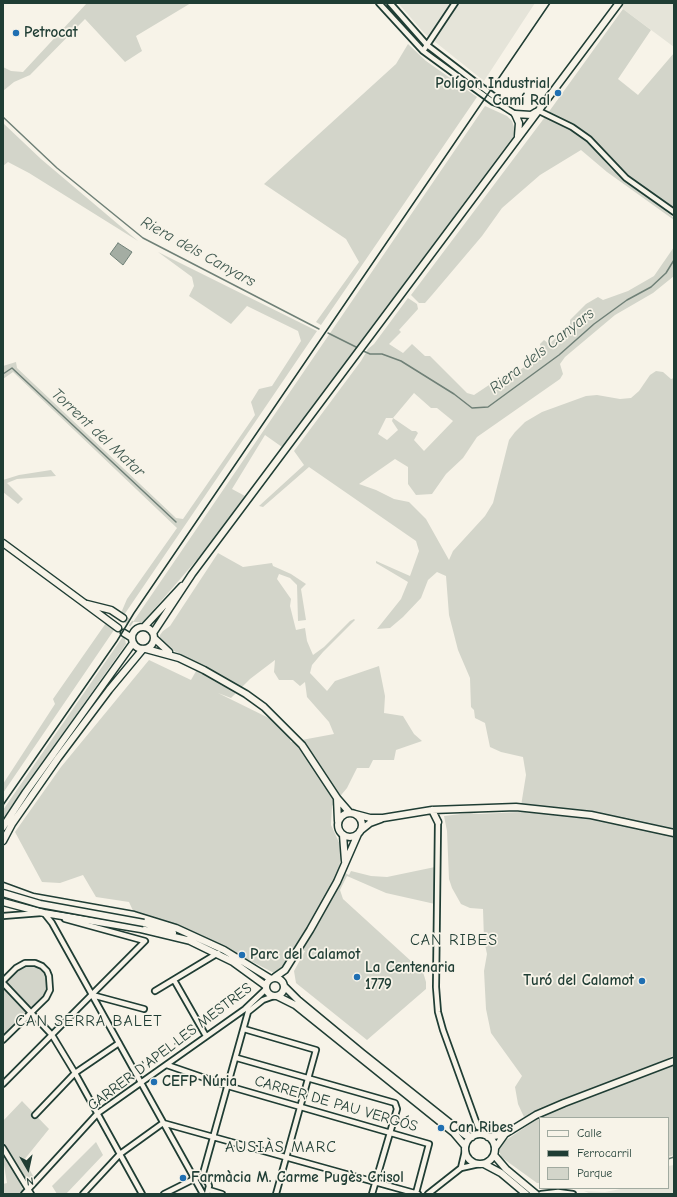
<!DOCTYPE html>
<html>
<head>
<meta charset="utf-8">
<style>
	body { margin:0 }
	#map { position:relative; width:677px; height:1197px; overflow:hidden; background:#f7f3e8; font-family:"Comic Neue",sans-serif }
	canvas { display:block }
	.frame { position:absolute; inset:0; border:4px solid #1f3d34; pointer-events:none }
	.legend { position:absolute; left:539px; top:1117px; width:130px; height:72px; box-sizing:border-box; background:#f7f3e8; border:1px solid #a1aaa0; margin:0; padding:5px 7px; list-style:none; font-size:12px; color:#1f3d34 }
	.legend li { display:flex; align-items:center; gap:8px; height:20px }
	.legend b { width:20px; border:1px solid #a1aaa0 }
	.north { position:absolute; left:8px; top:1149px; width:40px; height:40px; -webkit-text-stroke:3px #f7f3e8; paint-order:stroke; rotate:171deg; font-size:11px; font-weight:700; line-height:16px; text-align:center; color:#1f3d34 }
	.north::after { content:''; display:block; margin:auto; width:14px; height:18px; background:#1f3d34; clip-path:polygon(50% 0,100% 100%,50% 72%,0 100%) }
</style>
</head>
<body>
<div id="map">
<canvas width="677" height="1197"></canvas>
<div class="frame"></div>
<ul class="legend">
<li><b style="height:5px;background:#f7f3e8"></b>Calle</li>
<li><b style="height:5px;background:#1f3d34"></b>Ferrocarril</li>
<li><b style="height:11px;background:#d3d5ca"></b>Parque</li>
</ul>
<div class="north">N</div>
</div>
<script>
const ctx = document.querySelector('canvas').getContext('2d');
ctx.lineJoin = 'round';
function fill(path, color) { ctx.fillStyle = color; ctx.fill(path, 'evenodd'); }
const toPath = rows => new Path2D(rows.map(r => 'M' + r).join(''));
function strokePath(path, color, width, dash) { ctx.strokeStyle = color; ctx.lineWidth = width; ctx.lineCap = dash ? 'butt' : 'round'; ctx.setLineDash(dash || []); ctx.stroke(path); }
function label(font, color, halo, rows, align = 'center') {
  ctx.font = font + ' "Comic Neue",sans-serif'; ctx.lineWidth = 3.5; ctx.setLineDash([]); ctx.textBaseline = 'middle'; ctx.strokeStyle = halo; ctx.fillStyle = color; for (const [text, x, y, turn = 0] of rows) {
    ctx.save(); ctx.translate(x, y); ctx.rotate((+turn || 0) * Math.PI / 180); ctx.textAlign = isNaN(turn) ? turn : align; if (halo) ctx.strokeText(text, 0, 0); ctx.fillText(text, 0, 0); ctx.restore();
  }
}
fill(toPath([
	[398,3,535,3,484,81,424,33],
	[621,3,674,3,674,47,623,9],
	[674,1165,674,1194,591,1194,584,1191,605,1192,626,1188,668,1188,668,1166]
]), '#e5e4d9');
fill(toPath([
	[87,3,191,3,136,36,142,51,125,62,85,19,30,75,14,82,3,91,3,67,11,71,23,72],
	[623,9,651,30,618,79,638,95,674,53,674,208,642,187,619,167,592,138,548,113],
	[408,44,426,61,477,97,321,325,316,322,359,262,346,239,264,184,396,64],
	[485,106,507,116,512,121,515,130,513,137,282,447,265,435,232,489,245,496,207,548,143,622,133,622],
	[545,117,574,131,589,143,612,170,655,202,674,218,674,220,607,172,581,150,540,175,502,208,482,236,432,295,425,303,419,303,411,295],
	[3,123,41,159,138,241,29,173,8,162,3,166],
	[674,247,674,276,653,293,615,315,565,357,560,364,563,374,560,379,477,437,463,458,446,474,432,494,416,495,408,484,408,467,395,459,359,484,376,490,394,499,409,502,426,519,449,560,453,551,485,516,493,503,509,440,515,432,525,422,542,412,586,396,597,395,620,399,631,398,639,391,650,375,656,371,663,372,671,379,674,378,674,1055,667,1059,630,1074,563,1099,524,1117,518,1104,515,1087,522,1076,491,1033,486,1009,484,971,487,954,484,940,483,909,470,908,461,904,452,888,449,879,447,831,444,816,470,813,479,814,520,812,526,775,523,757,501,752,490,747,485,723,475,718,474,710,471,707,470,678,458,650,449,615,446,576,437,572,428,580,421,598,403,617,390,628,377,629,401,599,408,582,376,563,376,561,410,576,419,551,416,541,309,467,263,507,259,506,304,465,294,451,361,361,368,349,374,344,408,298,417,304,418,309,399,330,401,332,389,344,403,353,412,344,425,356,430,356,467,393,474,395,492,383,512,375,543,355,540,344,544,340,549,344,570,325,570,320,586,304,598,297,603,300,628,291,654,276],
	[414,393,431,408,437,408,453,421,424,451,414,440,418,433,416,431,412,431,393,418],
	[386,418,393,418,392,421,398,430,387,440,378,434],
	[158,252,317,331,124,615,121,613,127,599,177,528,13,372,3,379,3,366,16,362,17,368,176,518,183,519,255,415,251,402,259,389,272,386,301,341,298,331,247,306,231,324,189,296,194,286,192,277],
	[51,470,56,476,17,479,7,483,23,499,18,504,3,492,3,480,19,475],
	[218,553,243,567,272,563,273,566,291,574,306,584,301,589,306,620,298,621,297,585,290,578,279,574,277,579,291,599,290,606,296,630,305,628,307,641,313,655,324,647,350,621,354,619,355,620,323,652,312,665,310,673,327,691,335,681,379,666,385,696,384,713,403,716,414,734,422,741,396,750,394,760,373,760,369,768,357,768,347,788,332,806,331,825,342,849,339,869,323,904,284,966,279,971,274,973,199,934,134,913,129,902,96,897,83,875,60,883,42,882,15,832,61,767,149,660,191,680,200,664,164,646,160,641,160,635,163,631,170,626],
	[275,660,274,672,279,680,293,680,300,686,305,682,307,697,329,722,334,734,291,742,283,725,218,693,231,698,250,679],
	[106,623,114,630,3,793,3,784,55,704,53,699],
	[124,635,126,644,3,818,3,810],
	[435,867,435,904,386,893,347,876,340,890,343,899,423,972,426,982,426,989,367,1040,296,983,294,971,305,951,302,950,345,873,349,875,351,871,371,876,387,877],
	[30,965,36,966,46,973,48,979,45,994,3,1038,3,985,18,970],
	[674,1065,674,1155,668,1157,668,1118,540,1118,540,1183,537,1183,501,1157,499,1150,503,1142,545,1114],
	[22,1101,49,1129,24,1160,36,1181,29,1185,10,1163,23,1190,20,1194,3,1194,3,1184,7,1183,3,1159,3,1121],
	[96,1142,103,1155,66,1194,57,1194,52,1186]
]), '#d3d5ca');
const water = toPath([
	[118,243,132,252,123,265,110,254,118,243]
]);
fill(water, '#a4ada3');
strokePath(water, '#6f8077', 1);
strokePath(toPath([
	[3,117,57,168,143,238,319,329],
	[328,333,358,348],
	[361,350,370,354,382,354,401,361,454,394,472,408,488,407,559,355,594,324,627,300,651,287,666,273,674,260],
	[3,374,12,368,176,522],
	[668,1159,674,1157]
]), '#6f8077', 1.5);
strokePath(toPath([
	[123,618,132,624]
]), '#cccfc4', 6, [6, 3]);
const street = toPath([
	[379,3,423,51,493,102,501,105,515,114],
	[390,3,427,45,496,98,501,105],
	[423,51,455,3],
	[539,111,572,127,589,139,626,178,674,212],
	[438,822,436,987,438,1012,443,1030,478,1127],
	[44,913,52,923,203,1194],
	[3,916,41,913],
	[174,980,206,1036],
	[3,981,16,968,25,963,35,963,42,966,47,971,49,976,50,990,46,998,3,1040],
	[3,983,52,1035,75,1073,142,1194],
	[155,991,218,953],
	[92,995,144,1009],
	[244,1029,316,1050,276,1194],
	[237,1058,395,1103,397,1109,372,1194],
	[167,1065,228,1086,429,1144,416,1193],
	[3,1084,145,941,65,919],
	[35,1115,75,1073,119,1043],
	[3,1148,31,1194],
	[461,1168,465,1151],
	[202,1177,248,1012,263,1000,274,996],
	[209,1190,222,1194],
	[24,1194,98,1113,245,1009,266,989],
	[83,1194,120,1154,163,1123,418,1194],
	[164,1194,198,1177,202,1177,208,1183,209,1186,207,1194],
	[428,1194,461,1168,479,1164],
	[541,1194,558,1192,573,1194]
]);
const secondary = toPath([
	[515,114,531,115,536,112],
	[515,114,519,123,518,136],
	[3,543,118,628],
	[87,604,111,610,123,618],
	[144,627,182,586],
	'132 638a11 11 0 1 1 22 0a11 11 0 1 1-22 0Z',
	[124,633,132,638],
	[153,633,192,574,619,3],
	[154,638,169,652],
	[146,649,179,658,204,670,246,694,264,707,302,745,337,798,350,813],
	[337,798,338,821],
	[432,810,438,822],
	'338 825a12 12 0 1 1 24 0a12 12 0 1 1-24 0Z',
	[355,814,370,818,383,818,432,810,516,807,591,815,674,833],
	[3,827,26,792,133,643],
	[360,831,370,823,381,819],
	[343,835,345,861],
	[3,841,12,824,58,758,109,690,143,649],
	[3,886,33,897,134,915,176,928,224,950,271,979],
	[3,902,44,913,141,929,191,941],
	[144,923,173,933],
	[188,940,233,962,266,986],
	[275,977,285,970,310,930,337,882,358,834],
	'266 987a9 9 0 1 1 18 0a9 9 0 1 1-18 0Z',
	[285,987,298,1000,362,1053,465,1135,472,1137],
	[277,996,295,1005,454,1133,465,1146],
	'465 1149a15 15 0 1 1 30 0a15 15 0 1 1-30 0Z',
	[488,1137,505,1134,536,1115,564,1103,674,1061],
	[495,1148,505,1134],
	[494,1155,506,1169,536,1194],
	[484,1164,501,1173,526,1194]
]);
strokePath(street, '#1f3d34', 8);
strokePath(secondary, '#1f3d34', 9);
strokePath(street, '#f7f3e8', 4.5);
strokePath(secondary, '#f7f3e8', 6);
strokePath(toPath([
	[3,805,117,641,134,613,550,3]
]), '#1f3d34', 1.5);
const secondaryBridge = toPath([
	[3,893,40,904,144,923]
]);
strokePath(secondaryBridge, '#1f3d34', 9, []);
strokePath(secondaryBridge, '#f7f3e8', 6);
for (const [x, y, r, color] of [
	[16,33,4,"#1f6fb2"],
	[558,93,4,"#1f6fb2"],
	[242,955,4,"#1f6fb2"],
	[357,977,4,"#1f6fb2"],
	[642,981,4,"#1f6fb2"],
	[154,1082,4,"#1f6fb2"],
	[441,1128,4,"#1f6fb2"],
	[183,1178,4,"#1f6fb2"]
]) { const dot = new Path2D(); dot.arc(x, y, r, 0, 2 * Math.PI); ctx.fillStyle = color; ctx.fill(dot); strokePath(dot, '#f7f3e8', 1.5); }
label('bold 15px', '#1f3d34', '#f7f3e8', [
	["Petrocat",24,33],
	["Polígon Industrial",550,84,"right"],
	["Camí Ral",550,101,"right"],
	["Parc del Calamot",250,955],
	["La Centenaria",365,968],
	["1779",365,985],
	["Turó del Calamot",634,981,"right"],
	["CEFP Núria",162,1082],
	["Can Ribes",449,1128],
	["Farmàcia M. Carme Pugès Crisol",191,1178]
], 'left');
label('15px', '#1f3d34', '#f7f3e8', [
	["CARRER D'APEL·LES MESTRES",170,1047,-37],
	["CARRER DE PAU VERGÓS",336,1104,16]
]);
label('italic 16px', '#405950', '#f7f3e8', [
	["Riera dels Canyars",198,252,29],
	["Riera dels Canyars",542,351,-38],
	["Torrent del Matar",98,433,43]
]);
ctx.letterSpacing = '1px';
label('16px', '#1f3d34', '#f7f3e8', [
	["CAN RIBES",454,940],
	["CAN SERRA BALET",89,1021],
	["AUSIÀS MARC",281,1147]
]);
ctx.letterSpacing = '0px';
</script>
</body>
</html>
